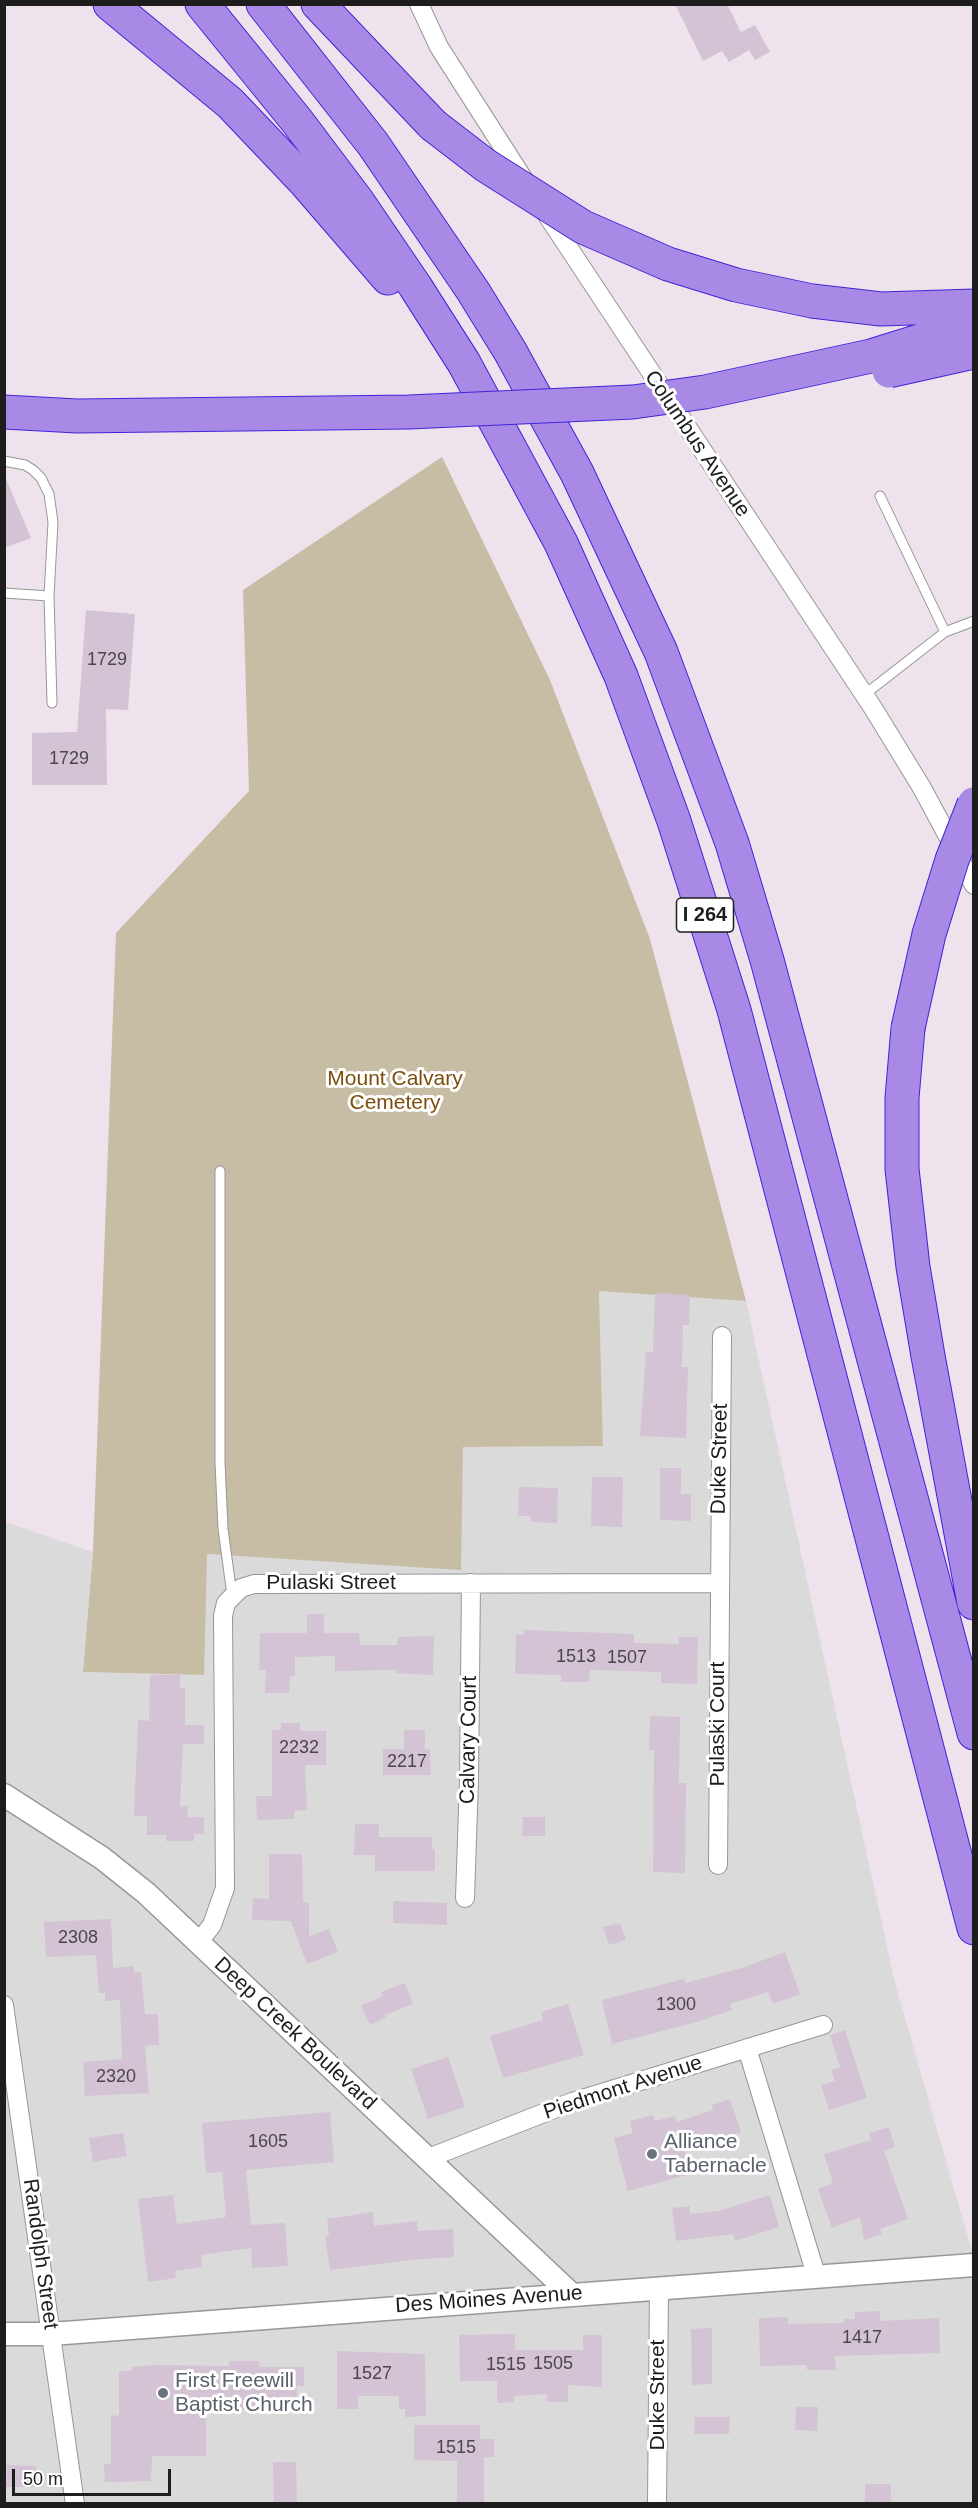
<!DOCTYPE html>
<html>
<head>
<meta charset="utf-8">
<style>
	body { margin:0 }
	#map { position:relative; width:978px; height:2508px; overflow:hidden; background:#eee3ec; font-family:Arial,sans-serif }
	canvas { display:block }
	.frame { position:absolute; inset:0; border:6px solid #1d1d1d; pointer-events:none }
	.scale { position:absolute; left:12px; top:2469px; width:159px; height:27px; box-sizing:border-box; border:3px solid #1d1d1d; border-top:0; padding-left:8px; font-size:18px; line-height:21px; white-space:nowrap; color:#1d1d1d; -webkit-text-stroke:4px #fff; paint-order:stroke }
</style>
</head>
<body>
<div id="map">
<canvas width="978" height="2508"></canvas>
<div class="frame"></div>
<div class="scale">50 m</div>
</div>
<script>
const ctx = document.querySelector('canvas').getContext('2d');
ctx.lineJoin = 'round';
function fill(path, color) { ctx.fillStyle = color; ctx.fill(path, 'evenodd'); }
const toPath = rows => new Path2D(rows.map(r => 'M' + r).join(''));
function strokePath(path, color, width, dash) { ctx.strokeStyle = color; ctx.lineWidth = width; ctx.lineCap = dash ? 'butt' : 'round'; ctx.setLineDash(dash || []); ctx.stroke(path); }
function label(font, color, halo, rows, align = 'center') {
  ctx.font = font + ' Arial,sans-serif'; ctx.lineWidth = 6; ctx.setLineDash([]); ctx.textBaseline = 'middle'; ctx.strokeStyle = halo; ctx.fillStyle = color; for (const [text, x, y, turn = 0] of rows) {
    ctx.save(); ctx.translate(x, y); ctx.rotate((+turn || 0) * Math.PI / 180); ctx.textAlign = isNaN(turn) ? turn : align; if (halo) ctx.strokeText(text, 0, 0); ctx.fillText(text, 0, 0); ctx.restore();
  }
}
fill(toPath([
	[599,1290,746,1301,895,1983,973,2255,973,2503,5,2504,5,1522,93,1552,83,1672,203,1675,206,1554,460,1569,463,1447,603,1446]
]), '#dbdadb');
fill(toPath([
	[442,457,550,680,650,939,746,1301,599,1291,603,1446,463,1447,461,1570,207,1554,204,1675,83,1672,93,1552,116,933,249,791,243,590]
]), '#c7bca4');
fill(toPath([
	[675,4,727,4,741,32,755,25,770,52,755,60,749,50,729,62,722,51,703,61],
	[4,474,31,538,4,548],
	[86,610,135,614,128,710,106,709,107,785,32,785,32,733,77,732],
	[655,1293,690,1295,689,1325,683,1325,682,1367,688,1367,686,1438,640,1436,646,1352,653,1352],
	[660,1468,681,1468,681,1494,691,1494,691,1521,660,1520],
	[592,1477,623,1477,622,1527,591,1526],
	[519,1487,558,1488,557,1523,531,1522,531,1516,518,1516],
	[307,1614,324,1614,324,1633,359,1633,360,1645,397,1645,398,1637,434,1636,433,1675,396,1673,396,1670,335,1671,335,1656,295,1657,295,1676,290,1676,289,1693,265,1693,266,1670,259,1670,260,1633,307,1633],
	[524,1630,634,1634,634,1643,679,1644,679,1637,698,1637,697,1684,661,1683,661,1672,590,1670,589,1682,561,1682,561,1675,515,1674,516,1634,524,1635],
	[150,1675,180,1675,180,1688,185,1688,185,1725,204,1725,204,1744,183,1744,180,1806,188,1806,187,1817,204,1817,204,1834,194,1834,194,1841,166,1841,166,1835,147,1835,147,1816,134,1816,138,1720,149,1721],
	[650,1716,680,1717,679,1783,686,1783,685,1873,653,1872,654,1750,649,1750],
	[281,1723,300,1723,300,1731,326,1731,326,1765,305,1765,307,1810,294,1811,294,1819,257,1820,256,1796,272,1796,272,1730,281,1730],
	[404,1730,425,1730,425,1749,430,1749,431,1775,383,1775,383,1749,404,1749],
	[523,1817,545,1817,545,1836,522,1836],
	[355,1824,379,1824,379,1837,432,1837,432,1849,435,1849,435,1871,375,1871,375,1855,354,1855],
	[269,1854,302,1854,303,1902,309,1903,309,1936,329,1929,338,1952,307,1964,291,1921,252,1920,253,1898,269,1899],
	[393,1901,447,1903,447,1925,393,1923],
	[111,1919,113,1968,134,1966,134,1973,141,1972,145,2014,158,2014,159,2045,145,2046,149,2093,85,2096,83,2062,122,2059,120,2000,105,2001,105,1993,99,1993,96,1955,46,1957,44,1922],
	[620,1923,626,1940,609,1945,603,1927],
	[785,1952,800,1994,773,2004,768,1992,730,2004,732,2010,697,2022,612,2044,602,2000,684,1979,685,1983,742,1968],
	[405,1983,413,2004,385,2015,386,2017,370,2025,361,2006,383,1996,381,1992],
	[568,2004,584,2055,503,2078,490,2036,543,2020,541,2012],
	[845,2030,867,2098,829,2110,821,2085,835,2081,831,2070,840,2067,830,2035],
	[448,2057,465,2107,428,2119,411,2069],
	[730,2099,741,2132,684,2150,691,2174,628,2191,614,2138,633,2133,630,2121,653,2115,655,2121,675,2116,677,2122,713,2110,712,2105],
	[330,2112,334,2162,246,2170,251,2225,285,2223,288,2266,252,2268,251,2248,201,2255,202,2267,175,2271,176,2278,148,2282,138,2199,173,2195,177,2224,226,2217,222,2172,206,2173,202,2123],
	[889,2127,895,2147,884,2151,908,2219,880,2229,882,2234,864,2240,860,2217,832,2228,818,2189,833,2183,824,2154,871,2140,869,2133],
	[123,2133,127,2156,93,2162,89,2138],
	[770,2195,779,2227,735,2241,733,2234,676,2241,672,2208,690,2206,690,2214,719,2211],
	[373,2212,374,2226,417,2221,418,2231,453,2229,454,2257,410,2260,330,2270,325,2237,329,2236,327,2219],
	[880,2311,880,2321,939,2318,940,2353,835,2356,836,2370,807,2370,807,2365,760,2366,759,2318,788,2317,788,2324,844,2323,844,2319,855,2319,855,2312],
	[712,2328,712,2384,692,2385,691,2329],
	[515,2334,515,2350,583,2350,583,2335,602,2335,602,2387,568,2385,568,2402,547,2402,547,2394,514,2396,514,2402,497,2403,497,2381,460,2381,459,2335],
	[337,2351,425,2354,426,2416,405,2417,405,2409,399,2409,399,2396,358,2396,358,2409,337,2409],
	[229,2361,259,2361,259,2367,304,2367,304,2386,297,2386,297,2406,291,2406,290,2410,206,2410,206,2456,152,2456,151,2481,105,2482,104,2464,111,2464,111,2415,119,2416,119,2371,132,2371,132,2367,154,2365,229,2366],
	[796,2407,818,2407,817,2431,795,2430],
	[695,2417,730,2417,729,2434,694,2434],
	[414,2425,480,2425,480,2439,494,2439,494,2457,484,2457,484,2504,457,2504,457,2461,414,2460],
	[273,2462,296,2462,297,2504,274,2504],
	[7,2465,36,2466,36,2487,6,2487],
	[865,2484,891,2484,891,2504,865,2504]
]), '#d4c3d5');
const service = toPath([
	[4,461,25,465,33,470,41,478,49,494,53,522,49,596],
	[880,496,945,632],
	[4,593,49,596,52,703],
	[864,695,945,632,974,621],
	[220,1171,220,1462,223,1529,232,1595]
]);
const minor = toPath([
	[419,4,439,47,526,183],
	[543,209,873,708,922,788,974,885],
	[718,1865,722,1336],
	[465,1898,469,1780,471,1583],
	[198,1943,212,1925,225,1888,223,1616,226,1603,241,1588,254,1584,719,1583],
	[4,2005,75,2504],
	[747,2048,816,2275],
	[426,2159,572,2102,823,2025],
	[657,2504,659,2287]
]);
const tertiary = toPath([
	[4,1795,102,1858,146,1893,570,2293],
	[4,2334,51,2334,974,2265]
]);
const motorway = toPath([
	[110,4,230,103,306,183,388,278],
	[202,4,297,121,358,202,415,286,464,363,561,543,621,676,674,821,734,1010,974,1928],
	[263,4,373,144,473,291,510,351,577,473,661,652,732,843,767,960,974,1733],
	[318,4,433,125],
	[908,1028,902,1098,902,1169,913,1267,928,1356,974,1603]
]);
strokePath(service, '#979797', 11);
strokePath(minor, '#979797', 20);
strokePath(tertiary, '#979797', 25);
strokePath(motorway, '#4223d9', 35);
strokePath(service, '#fff', 9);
strokePath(minor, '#fff', 18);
strokePath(tertiary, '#fff', 22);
strokePath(motorway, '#a88ae6', 33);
const motorwayBridge = toPath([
	[433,125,485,165,583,227,668,264,736,285,812,301,881,309,974,306],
	[889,371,974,352],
	[4,412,77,416,409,412,633,402,705,392,871,356,974,324],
	[908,1028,929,934,952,860,974,804]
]);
strokePath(motorwayBridge, '#4223d9', 35, []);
strokePath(motorwayBridge, '#a88ae6', 33);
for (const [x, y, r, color] of [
	[652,2154,6,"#6b7280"],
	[163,2393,6,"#6b7280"]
]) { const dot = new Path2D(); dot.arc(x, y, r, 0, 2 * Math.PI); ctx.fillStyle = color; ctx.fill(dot); strokePath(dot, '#fff', 2); }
label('18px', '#4b464b', null, [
	["1729",107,660],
	["1729",69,759],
	["1513",576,1657],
	["1507",627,1658],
	["2232",299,1748],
	["2217",407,1762],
	["2308",78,1938],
	["1300",676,2005],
	["2320",116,2077],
	["1605",268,2142],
	["1417",862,2338],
	["1505",553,2364],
	["1515",506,2365],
	["1527",372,2374],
	["1515",456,2448]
]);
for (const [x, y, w] of [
	[705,915,57]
]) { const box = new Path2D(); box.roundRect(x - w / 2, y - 17, w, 34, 4.5); ctx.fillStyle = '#fff'; ctx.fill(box); strokePath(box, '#1d1d1d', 1.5); }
label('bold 20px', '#1d1d1d', null, [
	["I 264",705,915]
]);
label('21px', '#1d1d1d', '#fff', [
	["Columbus Avenue",697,444,56],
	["Duke Street",720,1459,-89],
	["Pulaski Street",331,1583],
	["Pulaski Court",718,1724,-90],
	["Calvary Court",469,1740,-89],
	["Deep Creek Boulevard",295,2034,43],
	["Piedmont Avenue",623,2088,-18],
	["Randolph Street",40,2254,82],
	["Des Moines Avenue",489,2300,-4],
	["Duke Street",658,2395,-90]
]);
label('21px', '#7b4e0b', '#fff', [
	["Mount Calvary",395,1079],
	["Cemetery",395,1103]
]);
label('21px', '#5b616d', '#fff', [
	["Alliance",664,2142],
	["Tabernacle",664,2166],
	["First Freewill",175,2381],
	["Baptist Church",175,2405]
], 'left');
</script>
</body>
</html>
